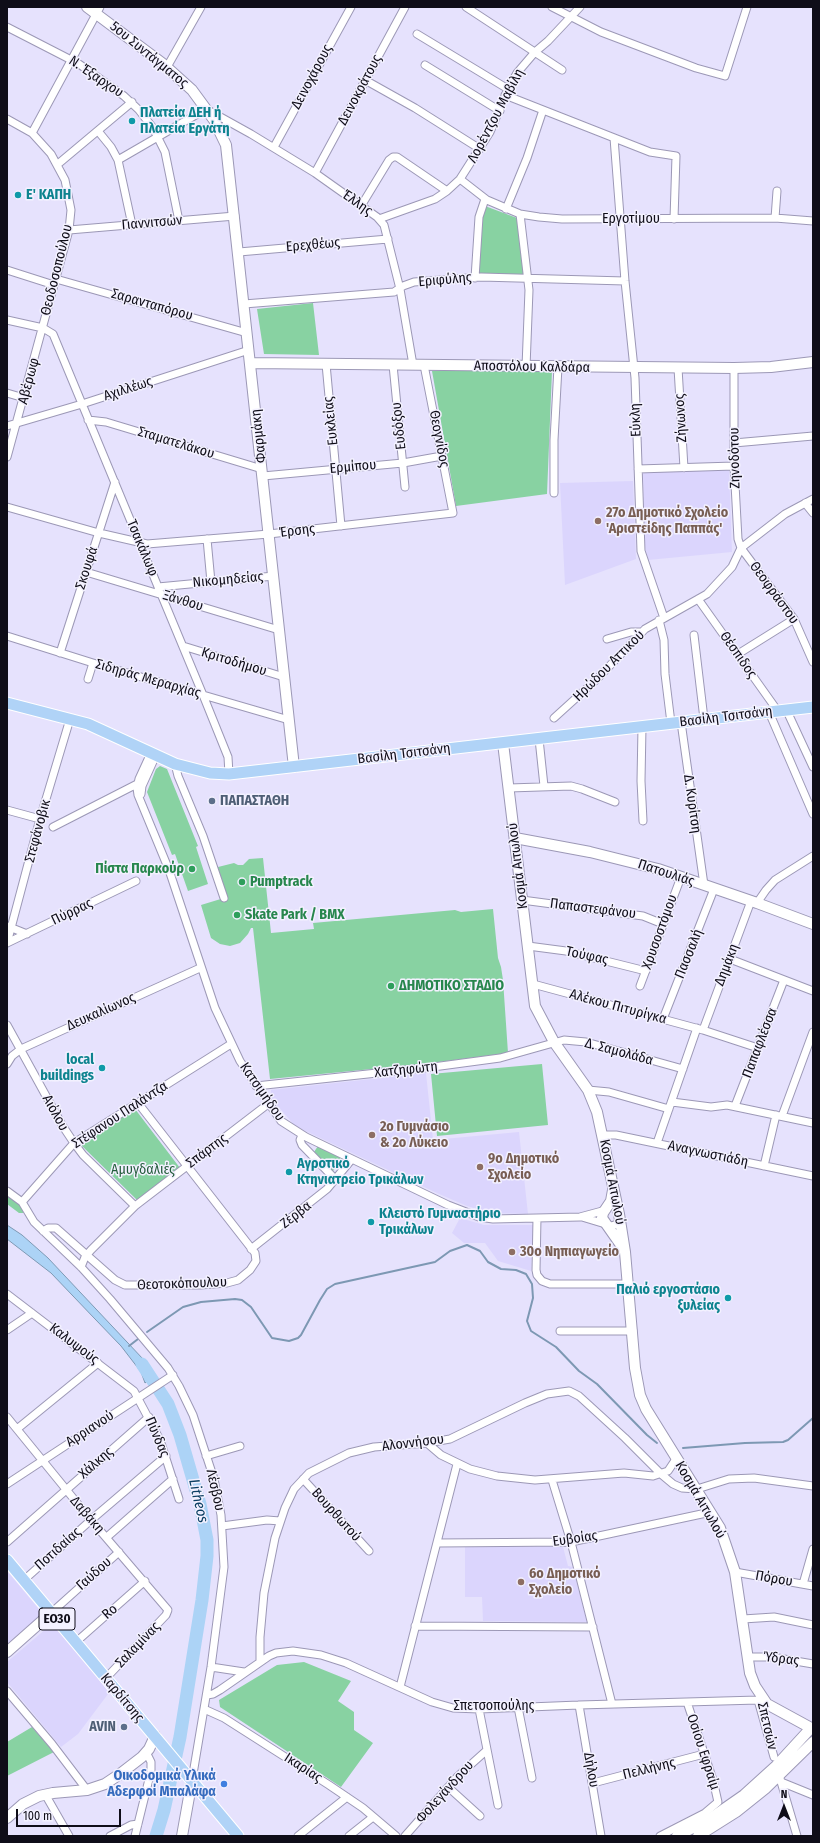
<!DOCTYPE html>
<html>
<head>
<meta charset="utf-8">
<style>
	body { margin:0 }
	#map { position:relative; width:820px; height:1843px; overflow:hidden; background:#e6e2fd; font-family:"Fira Sans Condensed",sans-serif }
	canvas { display:block }
	.frame { position:absolute; inset:0; border:8px solid #0f0d18; pointer-events:none }
	.north { position:absolute; left:764px; top:1787px; width:40px; height:40px; -webkit-text-stroke:3px #f3f1ff; paint-order:stroke; rotate:0deg; font-size:11px; font-weight:700; line-height:16px; text-align:center; color:#0f0d18 }
	.north::after { content:''; display:block; margin:auto; width:14px; height:18px; background:#0f0d18; clip-path:polygon(50% 0,100% 100%,50% 72%,0 100%) }
	.scale { position:absolute; left:16px; top:1809px; width:105px; height:18px; box-sizing:border-box; border:2px solid #0f0d18; border-top:0; padding-left:5px; font-size:12px; line-height:14px; white-space:nowrap; color:#0f0d18; -webkit-text-stroke:3px #f3f1ff; paint-order:stroke }
</style>
</head>
<body>
<div id="map">
<canvas width="820" height="1843"></canvas>
<div class="frame"></div>
<div class="north">N</div>
<div class="scale">100 m</div>
</div>
<script>
const ctx = document.querySelector('canvas').getContext('2d');
ctx.lineJoin = 'round';
function fill(path, color) { ctx.fillStyle = color; ctx.fill(path, 'evenodd'); }
const toPath = rows => new Path2D(rows.map(r => 'M' + r).join(''));
function strokePath(path, color, width, dash) { ctx.strokeStyle = color; ctx.lineWidth = width; ctx.lineCap = dash ? 'butt' : 'round'; ctx.setLineDash(dash || []); ctx.stroke(path); }
function label(font, color, halo, rows, align = 'center') {
  ctx.font = font + ' "Fira Sans Condensed",sans-serif'; ctx.lineWidth = 3; ctx.setLineDash([]); ctx.textBaseline = 'middle'; ctx.strokeStyle = halo; ctx.fillStyle = color; for (const [text, x, y, turn = 0] of rows) {
    ctx.save(); ctx.translate(x, y); ctx.rotate((+turn || 0) * Math.PI / 180); ctx.textAlign = isNaN(turn) ? turn : align; if (halo) ctx.strokeText(text, 0, 0); ctx.fillText(text, 0, 0); ctx.restore();
  }
}
fill(toPath([
	[729,469,732,552,648,560,645,546,643,472],
	[633,481,636,559,565,585,560,483],
	[426,1073,433,1140,519,1132,528,1214,490,1213,467,1206,439,1194,295,1126,271,1098,271,1090],
	[460,1218,484,1225,533,1225,531,1271,498,1261,485,1243,464,1243,452,1233],
	[465,1547,563,1547,568,1566,573,1567,587,1622,483,1621,482,1597,465,1597],
	[7,1571,43,1614,7,1644],
	[54,1622,111,1690,78,1734,61,1747,7,1682,7,1662]
]), '#dbd5fd');
fill(toPath([
	[485,206,517,218,524,275,478,274,483,210],
	[313,303,319,355,264,354,257,309],
	[432,371,552,371,547,494,456,506],
	[160,766,167,769,198,846,196,847,208,884,188,891,175,854,172,855,147,792,156,769],
	[263,858,271,933,314,929,313,923,455,910,461,912,493,909,498,958,501,967,503,980,508,1053,423,1064,270,1079,253,928,251,928,248,934,240,943,230,946,220,944,211,938,201,905,224,898,214,868,234,863,238,865,243,865,249,859],
	[542,1064,548,1125,437,1136,431,1074],
	[135,1109,180,1168,137,1200,80,1144],
	[318,1146,343,1159,333,1171,314,1152],
	[7,1193,16,1199,24,1211,23,1213,19,1213,7,1204],
	[304,1662,351,1681,338,1701,354,1712,354,1730,373,1743,341,1787,220,1707,219,1700,277,1665],
	[32,1727,54,1752,7,1776,7,1742]
]), '#88d2a2');
const water = toPath([
	[7,1225,22,1235,48,1258,143,1359,155,1375,145,1383,141,1372,121,1346,95,1319,51,1273,7,1239,7,1225]
]);
fill(water, '#acd3f6');
strokePath(water, '#7d98b3', 1);
strokePath(toPath([
	[147,1332,183,1307,201,1302,235,1299,242,1300,251,1307,272,1338,289,1341,298,1338,301,1335,320,1300,327,1289,335,1284,435,1262,450,1251,467,1245,480,1251,488,1262,501,1269,516,1270,526,1274,532,1284,533,1298,527,1321,531,1331,556,1347,579,1371,597,1384,647,1435,657,1443],
	[129,1346,138,1339],
	[683,1448,745,1443,783,1442,788,1440,813,1418]
]), '#7d98b3', 2);
strokePath(toPath([
	[142,1364,168,1404,180,1435,200,1504,207,1540,207,1556,202,1600,180,1737,164,1810,156,1836]
]), '#acd3f6', 13);
const street = toPath([
	[466,7,562,70],
	[552,7,601,32,696,68,725,76,747,7],
	[7,27,79,64,124,96,139,110,153,128,165,152,179,221],
	[417,34,508,89],
	[425,65,500,111],
	[167,67,201,7],
	[365,80,415,108,480,149],
	[505,95,650,152,676,156,674,219],
	[7,119,32,133,51,154,65,180,71,210,69,230,7,457],
	[98,131,111,147,118,160,132,225],
	[32,133,100,7],
	[223,138,227,121],
	[614,138,625,281,635,378,641,551,664,618],
	[274,147,351,7],
	[118,160,206,109,251,134,315,173,377,217,384,225,400,289,413,365],
	[58,164,132,102],
	[315,173,405,7],
	[460,179,487,200,520,214,539,217,562,219,775,218,813,221],
	[361,206,389,160,393,157,397,157,447,191],
	[506,209,527,158,543,110],
	[520,214,529,290,526,367],
	[775,218,777,191],
	[379,219,435,199,447,191,460,179,490,132,508,89,517,73,535,52,548,41,580,7],
	[69,230,235,216],
	[239,252,388,239],
	[7,270,54,285],
	[475,278,479,217,485,199],
	[56,279,247,333],
	[244,304,394,292,403,286,414,282,481,277,625,281],
	[7,320,43,328,53,334,203,695,228,757,229,774],
	[326,364,341,526],
	[393,365,405,487],
	[678,368,684,468],
	[734,368,734,466,738,539,741,548,794,619,813,662],
	[7,393,24,398],
	[88,420,106,422,262,469],
	[7,426,82,404,249,350],
	[734,443,813,436],
	[638,469,734,466],
	[263,476,403,463,442,456],
	[554,493,554,440,558,367],
	[805,503,813,513],
	[7,507,99,533,147,544,269,534,453,513,424,365],
	[207,539,211,582],
	[86,572,279,630],
	[158,587,274,576],
	[698,599,777,710],
	[659,620,664,640,665,674,671,723],
	[694,635,704,719],
	[7,636,93,663,289,720],
	[607,639,631,632,642,632],
	[183,646,284,677],
	[60,653,115,482],
	[738,654,794,619],
	[88,679,93,663],
	[786,709,813,767],
	[769,712,813,814],
	[554,718,597,679,645,629,707,594,732,567,741,548,785,514,813,499],
	[681,722,704,885],
	[642,727,641,781,643,821],
	[539,739,544,786],
	[151,753,139,779,137,788,138,795,169,870,215,1008,240,1061,281,1121,306,1137,448,1205,479,1217,493,1219,580,1217,606,1210],
	[175,764,178,776,203,836,224,898],
	[509,788,571,786,582,789,615,802],
	[141,794,142,786,156,755],
	[7,810,40,819],
	[53,827,137,784],
	[522,900,643,916,663,924],
	[757,903,766,890,775,880,813,856],
	[7,926,27,934],
	[7,943,40,819,70,719],
	[7,943,136,881],
	[528,946,566,951,646,971],
	[730,959,813,991],
	[533,984,703,1030,758,1048],
	[640,986,681,877],
	[663,1019,714,889],
	[7,1025,62,1125,74,1143,83,1155,135,1206],
	[703,1030,751,901],
	[7,1064,12,1056,21,1049,200,968],
	[256,1086,433,1067,500,1058,564,1040,586,1042,683,1069],
	[588,1090,609,1092,669,1109],
	[672,1102,711,1107,727,1105,813,1123],
	[735,1106,784,980],
	[782,1116,813,1032],
	[302,1135,300,1140,302,1145,336,1180],
	[602,1135,616,1135,813,1176],
	[657,1143,697,1028],
	[764,1166,776,1115],
	[7,1191,22,1202,34,1222,81,1267,110,1299,168,1368,179,1386,193,1415,214,1479,221,1515,224,1567,211,1667,192,1780],
	[22,1202,74,1143,231,1044],
	[582,1217,612,1226,617,1224,620,1220],
	[537,1218,536,1270,537,1275,542,1281,550,1284,629,1284],
	[43,1231,48,1228,56,1228,115,1280,125,1285,200,1285,227,1283,238,1280,250,1270,256,1261,255,1253,138,1103],
	[251,1249,327,1189,352,1159],
	[81,1267,85,1257,91,1250,135,1206,268,1104],
	[7,1294,134,1391,160,1440,179,1499],
	[7,1330,32,1313],
	[560,1331,633,1331],
	[7,1417,91,1520,168,1610,166,1615,106,1678],
	[17,1429,98,1363],
	[427,1443,441,1455,470,1469,497,1476,535,1480,624,1473,653,1476,668,1471,676,1459],
	[206,1456,240,1446],
	[303,1479,369,1551],
	[552,1480,571,1542,612,1704],
	[7,1484,173,1375],
	[222,1526,267,1520,280,1521],
	[107,1537,173,1479],
	[7,1542,149,1417],
	[437,1543,571,1542,711,1512],
	[735,1572,813,1586],
	[24,1580,91,1520,166,1456],
	[803,1584,813,1549],
	[51,1613,119,1552],
	[743,1619,774,1617,813,1625],
	[415,1626,593,1627],
	[76,1642,145,1581],
	[748,1657,772,1657,813,1664],
	[260,1660,260,1637,264,1593,275,1538,285,1508,294,1489,309,1473,349,1453,374,1447,427,1443,450,1439,525,1403,547,1394,569,1391,579,1396,625,1438,661,1474,673,1484,682,1488,697,1489,729,1479,754,1478,813,1486],
	[211,1667,244,1672],
	[400,1687,457,1464],
	[7,1691,52,1744,87,1790],
	[207,1695,213,1694,220,1690,269,1656,276,1653,293,1651,321,1655,346,1663,432,1702,453,1708,479,1709,579,1705,758,1700],
	[761,1696,758,1700,774,1757],
	[579,1705,601,1836],
	[518,1707,532,1778],
	[204,1709,224,1718,329,1785,363,1808,396,1836],
	[479,1709,498,1805],
	[779,1775,797,1836],
	[781,1782,813,1795],
	[593,1783,704,1754],
	[448,1787,480,1816],
	[45,1794,69,1836],
	[110,1836,131,1825,138,1824],
	[135,1836,151,1771,151,1762,146,1752],
	[298,1836,347,1797],
	[349,1836,373,1817],
	[405,1836,458,1776,487,1750],
	[660,1836,705,1813,718,1802,713,1780,687,1702]
]);
const secondary = toPath([
	[87,7,162,63,192,90,214,120,226,145,294,767],
	[251,363,734,368,771,367,813,362],
	[503,743,535,1006,554,1042,588,1090,597,1112,619,1214,625,1252,635,1368,640,1395,646,1409,720,1528,735,1572,750,1673,755,1686,767,1704,811,1728],
	[515,838,590,852,658,869,757,903,813,924],
	[613,1190,611,1201,603,1213,602,1218,623,1248],
	[7,1652,51,1613],
	[7,1818,23,1804,39,1796,53,1793,87,1790,105,1784,120,1774,142,1757,149,1749,155,1736],
	[182,1836,192,1780],
	[677,1836,708,1820,744,1795,776,1766,810,1729],
	[698,1836,736,1812,766,1788,813,1742]
]);
const primary = toPath([
	[7,703,88,724,175,764,210,773,229,774,813,707],
	[7,1560,238,1836]
]);
strokePath(street, '#9c98b6', 9);
strokePath(secondary, '#9c98b6', 12);
strokePath(primary, '#fff', 13);
strokePath(street, '#fff', 7);
strokePath(secondary, '#fff', 10);
strokePath(primary, '#b0d3f7', 11);
for (const [x, y, r, color] of [
	[132,121,4,"#0f9aa8"],
	[18,195,4,"#0f9aa8"],
	[598,521,4,"#8d6e63"],
	[212,801,4,"#5c6f8a"],
	[192,869,4,"#2e9e5b"],
	[242,882,4,"#2e9e5b"],
	[237,915,4,"#2e9e5b"],
	[391,986,4,"#2e9e5b"],
	[102,1068,4,"#0f9aa8"],
	[372,1135,4,"#8d6e63"],
	[480,1167,4,"#8d6e63"],
	[289,1172,4,"#0f9aa8"],
	[371,1222,4,"#0f9aa8"],
	[512,1252,4,"#8d6e63"],
	[728,1298,4,"#0f9aa8"],
	[521,1582,4,"#8d6e63"],
	[124,1727,4,"#5c6f8a"],
	[224,1784,4,"#3f7fe0"]
]) { const dot = new Path2D(); dot.arc(x, y, r, 0, 2 * Math.PI); ctx.fillStyle = color; ctx.fill(dot); strokePath(dot, '#f3f1ff', 1.5); }
for (const [x, y, w] of [
	[57,1619,36]
]) { const box = new Path2D(); box.roundRect(x - w / 2, y - 11, w, 22, 3); ctx.fillStyle = '#f3f1ff'; ctx.fill(box); strokePath(box, '#0f0d18', 1); }
label('bold 13px', '#0f0d18', null, [
	["ΕΟ30",57,1619]
]);
label('14px', '#0f0d18', '#f3f1ff', [
	["5ου Συντάγματος",149,55,39],
	["Ν. Έξαρχου",96,77,34],
	["Δεινοχάρους",312,77,-62],
	["Δεινοκράτους",360,90,-62],
	["Λορέντζου Μαβίλη",496,116,-62],
	["Έλλης",357,203,35],
	["Εργοτίμου",631,219],
	["Γιαννιτσών",152,223,-5],
	["Ερεχθέως",313,245,-5],
	["Θεοδοσοπούλου",57,270,-76],
	["Εριφύλης",445,280,-5],
	["Σαρανταπόρου",152,305,16],
	["Αποστόλου Καλδάρα",532,367,1],
	["Αβέρωφ",29,381,-75],
	["Αχιλλέως",128,389,-18],
	["Ζήνωνος",681,418,-93],
	["Εύκλη",636,420,-92],
	["Ευκλείας",331,421,-96],
	["Ευδόξου",399,426,-96],
	["Φαρμάκη",259,436,-96],
	["Θεογνίδος",439,439,79],
	["Σταματελάκου",176,443,17],
	["Ζηνοδότου",735,458,-91],
	["Ερμίπου",353,467,-5],
	["Έρσης",297,531,-7],
	["Τσακάλωφ",142,548,67],
	["Σκουφά",87,568,-72],
	["Νικομηδείας",228,580,-5],
	["Θεοφράστου",774,593,54],
	["Ξάνθου",183,601,17],
	["Θέσπιδος",738,655,55],
	["Κριτοδήμου",234,662,17],
	["Ηρώδου Αττικού",609,666,-45],
	["Σιδηράς Μεραρχίας",148,679,16],
	["Βασίλη Τσιτσάνη",726,717,-7],
	["Βασίλη Τσιτσάνη",404,754,-7],
	["Δ. Κυρίτση",692,804,82],
	["Στεφάνοβικ",38,831,-75],
	["Κοσμά Αιτωλού",518,866,-97],
	["Πατουλιάς",666,873,18],
	["Παπαστεφάνου",593,909,7],
	["Πύρρας",72,912,-26],
	["Χρυσοστόμου",660,932,-70],
	["Πασσαλή",689,954,-68],
	["Τούφας",587,956,12],
	["Δημάκη",727,965,-69],
	["Αλέκου Πιτυρίγκα",618,1007,15],
	["Δευκαλίωνος",101,1012,-24],
	["Παπαφλέσσα",760,1043,-69],
	["Δ. Σαμολάδα",619,1052,15],
	["Χατζηφώτη",406,1070,-6],
	["Κατσιμήδου",262,1092,55],
	["Αιόλου",55,1113,61],
	["Στέφανου Παλάντζα",120,1115,-33],
	["Σπάρτης",207,1151,-37],
	["Αναγνωστιάδη",708,1154,12],
	["Κοσμά Αιτωλού",612,1182,79],
	["Ζέρβα",296,1215,-38],
	["Θεοτοκόπουλου",182,1284,-2],
	["Καλυψούς",74,1344,37],
	["Αρριανού",90,1429,-33],
	["Πύνδας",157,1437,67],
	["Αλοννήσου",413,1443,-7],
	["Χάλκης",96,1463,-41],
	["Λέσβου",215,1490,77],
	["Κοσμά Αιτωλού",700,1500,60],
	["Δαβάκη",87,1515,49],
	["Βουρθωτού",336,1515,48],
	["Ευβοίας",575,1539,-8],
	["Ποτιδαίας",58,1549,-42],
	["Γαύδου",94,1574,-42],
	["Πόρου",774,1579,10],
	["Ro",110,1612,-42],
	["Σαλαμίνας",138,1645,-46],
	["Ύδρας",781,1659,7],
	["Καρδίτσης",122,1698,50],
	["Σπετσοπούλης",494,1706],
	["Σπετσών",767,1726,77],
	["Οσίου Εφραίμ",703,1752,72],
	["Ικαρίας",303,1768,33],
	["Πελλήνης",649,1769,-14],
	["Δήλου",591,1770,80],
	["Φολεγάνδρου",445,1792,-48]
]);
label('bold 14px', '#0d838f', '#f3f1ff', [
	["Πλατεία ΔΕΗ ή",140,113],
	["Πλατεία Εργάτη",140,129],
	["Ε' ΚΑΠΗ",26,195],
	["local",94,1060,"right"],
	["buildings",94,1076,"right"],
	["Αγροτικό",297,1164],
	["Κτηνιατρείο Τρικάλων",297,1180],
	["Κλειστό Γυμναστήριο",379,1214],
	["Τρικάλων",379,1230],
	["Παλιό εργοστάσιο",720,1290,"right"],
	["ξυλείας",720,1306,"right"]
], 'left');
label('bold 14px', '#785e54', '#f3f1ff', [
	["27ο Δημοτικό Σχολείο",606,513],
	["'Αριστείδης Παππάς'",606,529],
	["2ο Γυμνάσιο",380,1127],
	["& 2ο Λύκειο",380,1143],
	["9ο Δημοτικό",488,1159],
	["Σχολείο",488,1175],
	["30ο Νηπιαγωγείο",520,1252],
	["6ο Δημοτικό",529,1574],
	["Σχολείο",529,1590]
], 'left');
label('bold 14px', '#4e5e75', '#f3f1ff', [
	["ΠΑΠΑΣΤΑΘΗ",220,801],
	["AVIN",116,1727,"right"]
], 'left');
label('bold 14px', '#27864d', '#f3f1ff', [
	["Πίστα Παρκούρ",184,869,"right"],
	["Pumptrack",250,882],
	["Skate Park / BMX",245,915],
	["ΔΗΜΟΤΙΚΟ ΣΤΑΔΙΟ",399,986]
], 'left');
label('14px', '#245d3c', '#f3f1ff', [
	["Αμυγδαλιές",143,1170]
]);
label('bold 14px', '#366cbe', '#f3f1ff', [
	["Οικοδομικά Υλικά",216,1776],
	["Αδερφοί Μπαλάφα",216,1792]
], 'right');
label('italic 15px', '#0b3f63', '#f3f1ff', [
	["Litheos",198,1501,77]
]);
</script>
</body>
</html>
